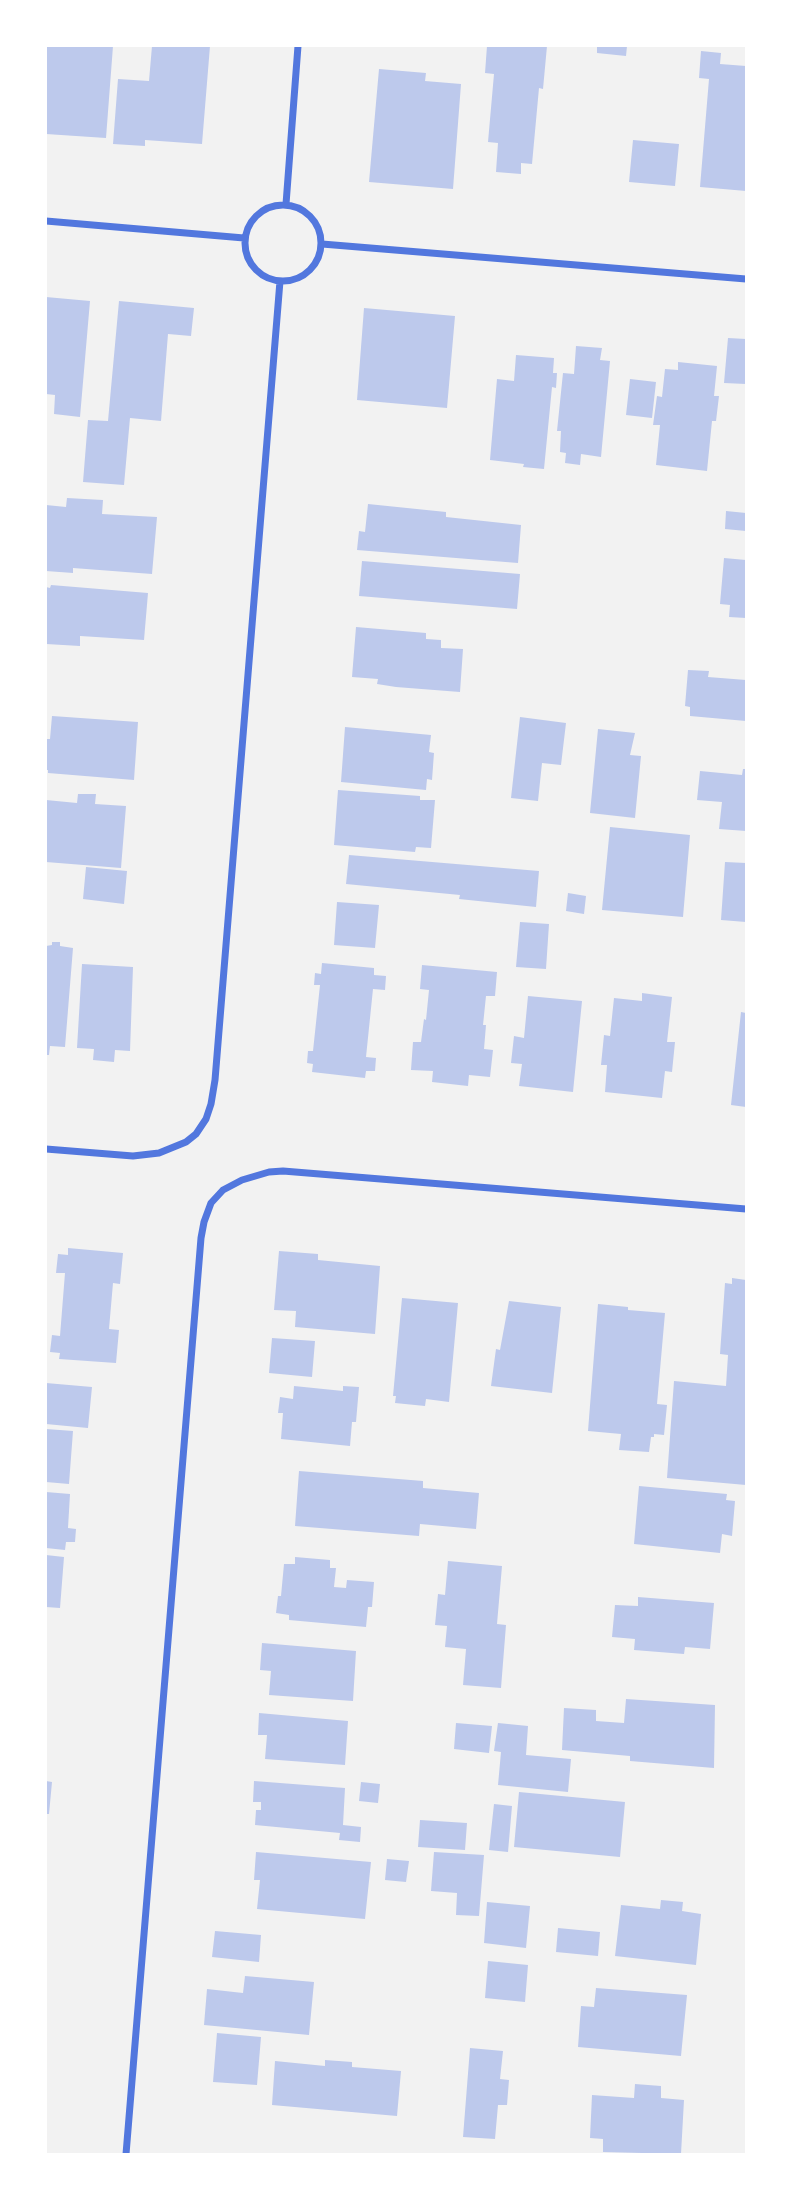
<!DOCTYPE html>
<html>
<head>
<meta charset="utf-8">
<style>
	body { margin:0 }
	#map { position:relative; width:792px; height:2200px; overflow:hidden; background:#f2f2f2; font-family:"Alegreya Sans",sans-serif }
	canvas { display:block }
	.frame { position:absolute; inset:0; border:47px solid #fff; pointer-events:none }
</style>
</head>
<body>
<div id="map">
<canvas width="792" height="2200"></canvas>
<div class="frame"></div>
</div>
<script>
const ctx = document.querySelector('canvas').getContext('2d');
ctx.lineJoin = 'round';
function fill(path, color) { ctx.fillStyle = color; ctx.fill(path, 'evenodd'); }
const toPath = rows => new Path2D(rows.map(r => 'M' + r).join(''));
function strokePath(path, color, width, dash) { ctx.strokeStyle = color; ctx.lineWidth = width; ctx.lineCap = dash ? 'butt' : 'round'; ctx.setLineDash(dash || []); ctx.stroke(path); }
fill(toPath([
	[46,46,113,46,106,138,46,134],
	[152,46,210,46,202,144,145,140,145,146,113,144,118,79,149,81],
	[487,46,547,46,543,89,539,88,532,164,521,163,521,174,496,172,498,143,488,142,494,74,485,73],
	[597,46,627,46,626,56,597,53],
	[701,51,721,53,720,64,746,66,746,191,700,187,709,79,699,78],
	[379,69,426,73,425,81,461,84,453,189,369,182],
	[633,140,679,144,675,186,629,182],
	[46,297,90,301,80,417,54,414,55,395,46,394],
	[119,301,194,308,191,336,168,334,161,421,130,418,124,485,83,482,88,420,108,421],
	[364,308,455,316,447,408,357,400],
	[728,338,746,339,746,384,724,383],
	[576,346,602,348,600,360,610,361,601,457,581,454,580,465,565,463,566,453,560,452,561,431,557,431,563,373,574,374],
	[516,355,554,358,553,373,557,373,556,388,552,387,544,469,523,467,524,464,490,460,497,379,514,381],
	[678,362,717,366,714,396,719,396,716,421,712,421,707,471,656,465,660,425,653,425,657,396,662,397,665,369,678,370],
	[630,379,656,382,652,418,626,415],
	[67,498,103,500,102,514,157,517,152,574,73,568,73,573,46,571,46,505,66,507],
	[368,504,446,512,446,517,521,525,518,563,357,550,359,531,365,532],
	[726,511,746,513,746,531,725,529],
	[724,558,746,560,746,618,729,617,730,605,720,604],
	[362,561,520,574,517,609,359,596],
	[51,585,148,593,144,640,80,636,80,646,46,644,46,587,50,588],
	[356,627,426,633,426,639,441,640,441,648,463,649,460,692,396,687,377,684,378,679,352,677],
	[688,670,709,671,708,677,746,680,746,721,690,716,690,707,685,706],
	[52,716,138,722,134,780,48,773,48,770,46,770,46,739,50,739],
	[520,717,566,723,561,765,542,763,538,801,511,798],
	[345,727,431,735,429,752,434,753,432,780,427,779,426,790,341,782],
	[598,729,635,733,630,755,641,756,635,818,590,813],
	[743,769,746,769,746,831,719,829,722,802,697,800,700,771,742,775],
	[338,790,420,796,420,800,435,800,431,848,416,847,415,852,334,845],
	[78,794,96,794,95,804,126,806,121,868,46,862,46,800,77,803],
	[610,827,690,835,683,917,602,910],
	[349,855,539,871,536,907,459,899,460,895,346,884],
	[725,862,746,863,746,922,721,920],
	[86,867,127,871,124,904,83,899],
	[568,893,586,896,584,914,566,911],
	[337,902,379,905,375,948,334,945],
	[520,922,549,924,546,969,516,967],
	[52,942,60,942,60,946,73,948,65,1047,50,1046,49,1055,46,1055,46,946,52,945],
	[322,963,374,968,374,975,386,976,385,990,373,989,366,1057,376,1058,375,1071,366,1071,365,1078,312,1072,313,1064,307,1063,308,1051,313,1051,320,985,314,985,315,973,321,974],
	[82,964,133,967,130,1051,115,1050,114,1062,93,1060,94,1049,77,1048],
	[422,965,497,972,495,996,486,996,483,1025,486,1025,484,1049,493,1050,490,1077,469,1075,468,1086,432,1082,433,1071,411,1070,413,1042,421,1042,424,1019,426,1020,429,990,420,989],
	[642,993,672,997,667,1042,675,1042,672,1072,665,1071,662,1098,605,1092,607,1065,601,1065,604,1035,610,1036,614,998,642,1001],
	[528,996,582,1001,573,1092,519,1086,522,1064,511,1063,514,1036,524,1038],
	[741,1012,746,1013,746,1107,731,1105],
	[68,1248,123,1253,120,1284,113,1283,109,1329,119,1330,116,1363,59,1359,60,1353,50,1352,52,1335,60,1336,65,1273,56,1273,58,1254,68,1255],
	[279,1251,318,1254,318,1260,380,1266,375,1334,295,1327,296,1311,274,1310],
	[732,1278,746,1280,746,1485,667,1478,674,1381,726,1386,728,1355,720,1354,725,1283,732,1284],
	[402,1298,458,1303,449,1402,426,1399,425,1406,395,1403,396,1396,393,1396],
	[509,1301,561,1307,552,1393,491,1386,496,1349,500,1350],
	[598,1304,628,1307,628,1310,665,1313,657,1404,667,1405,664,1435,654,1434,654,1437,651,1437,649,1452,619,1450,621,1434,588,1431],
	[272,1338,315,1341,312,1377,269,1373],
	[46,1383,92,1387,88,1428,46,1424],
	[294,1386,343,1391,343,1386,359,1387,356,1422,352,1422,350,1446,281,1439,283,1413,278,1413,280,1397,293,1399],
	[46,1429,73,1431,69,1484,46,1482],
	[299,1471,423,1481,423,1488,479,1493,476,1529,420,1524,419,1536,295,1526],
	[639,1486,727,1494,726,1500,735,1501,732,1536,722,1534,720,1553,634,1544],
	[46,1492,70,1494,68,1528,76,1529,75,1542,66,1542,65,1550,46,1548],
	[46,1555,64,1557,60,1608,46,1607],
	[295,1557,330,1560,330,1568,336,1568,334,1587,346,1588,347,1580,374,1582,372,1607,368,1607,366,1627,289,1620,289,1615,276,1613,278,1596,281,1596,284,1564,295,1564],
	[448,1561,502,1566,497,1624,506,1625,501,1688,463,1685,466,1649,445,1647,447,1626,435,1625,438,1594,445,1595],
	[638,1597,714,1603,710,1649,685,1647,684,1654,634,1650,635,1639,612,1637,615,1605,638,1606],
	[262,1643,356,1651,353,1701,269,1695,271,1671,260,1670],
	[626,1699,715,1705,714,1768,630,1761,630,1756,562,1750,564,1708,596,1710,596,1721,624,1723],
	[259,1713,348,1721,345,1765,265,1759,267,1735,258,1735],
	[456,1723,492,1726,489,1753,454,1749],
	[498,1723,528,1726,526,1755,571,1759,568,1792,498,1785,501,1752,494,1751],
	[46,1781,52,1782,49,1814,46,1814],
	[254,1781,345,1788,343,1825,361,1827,360,1842,339,1840,340,1833,255,1825,256,1810,261,1810,261,1802,253,1802],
	[361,1782,380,1784,378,1803,359,1801],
	[519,1792,625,1802,620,1857,514,1847],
	[494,1804,512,1806,508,1852,489,1850],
	[420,1820,467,1823,465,1850,418,1847],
	[256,1852,371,1862,365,1919,257,1909,260,1880,254,1880],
	[434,1852,484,1855,479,1916,456,1915,457,1893,431,1891],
	[387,1859,409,1861,406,1882,385,1880],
	[661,1900,683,1902,682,1911,701,1914,696,1965,615,1956,621,1905,660,1909],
	[487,1902,530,1906,526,1948,484,1943],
	[558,1928,600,1932,598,1956,556,1952],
	[215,1931,261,1935,259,1962,212,1957],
	[488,1961,528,1965,525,2002,485,1998],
	[245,1976,314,1982,309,2035,204,2025,207,1989,243,1993],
	[596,1988,687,1995,681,2056,578,2047,581,2006,594,2007],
	[217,2033,261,2037,257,2085,213,2082],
	[470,2048,503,2051,500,2079,509,2080,507,2105,498,2105,495,2139,463,2137],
	[325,2060,352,2062,352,2067,401,2071,397,2116,272,2105,275,2061,325,2066],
	[635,2084,661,2086,661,2098,684,2100,681,2154,603,2152,603,2139,590,2138,592,2095,634,2098]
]), '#bdc9ec');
strokePath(toPath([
	[286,204,298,46],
	'245 243a38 38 0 1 1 76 0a38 38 0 1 1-76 0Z',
	[46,221,244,238],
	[322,244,746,279],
	[46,1149,133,1156,159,1153,186,1142,196,1134,206,1119,211,1104,215,1080,280,281],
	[126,2154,201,1238,204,1222,211,1203,223,1190,242,1180,269,1172,283,1171,746,1209]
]), '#5277de', 7);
</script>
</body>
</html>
